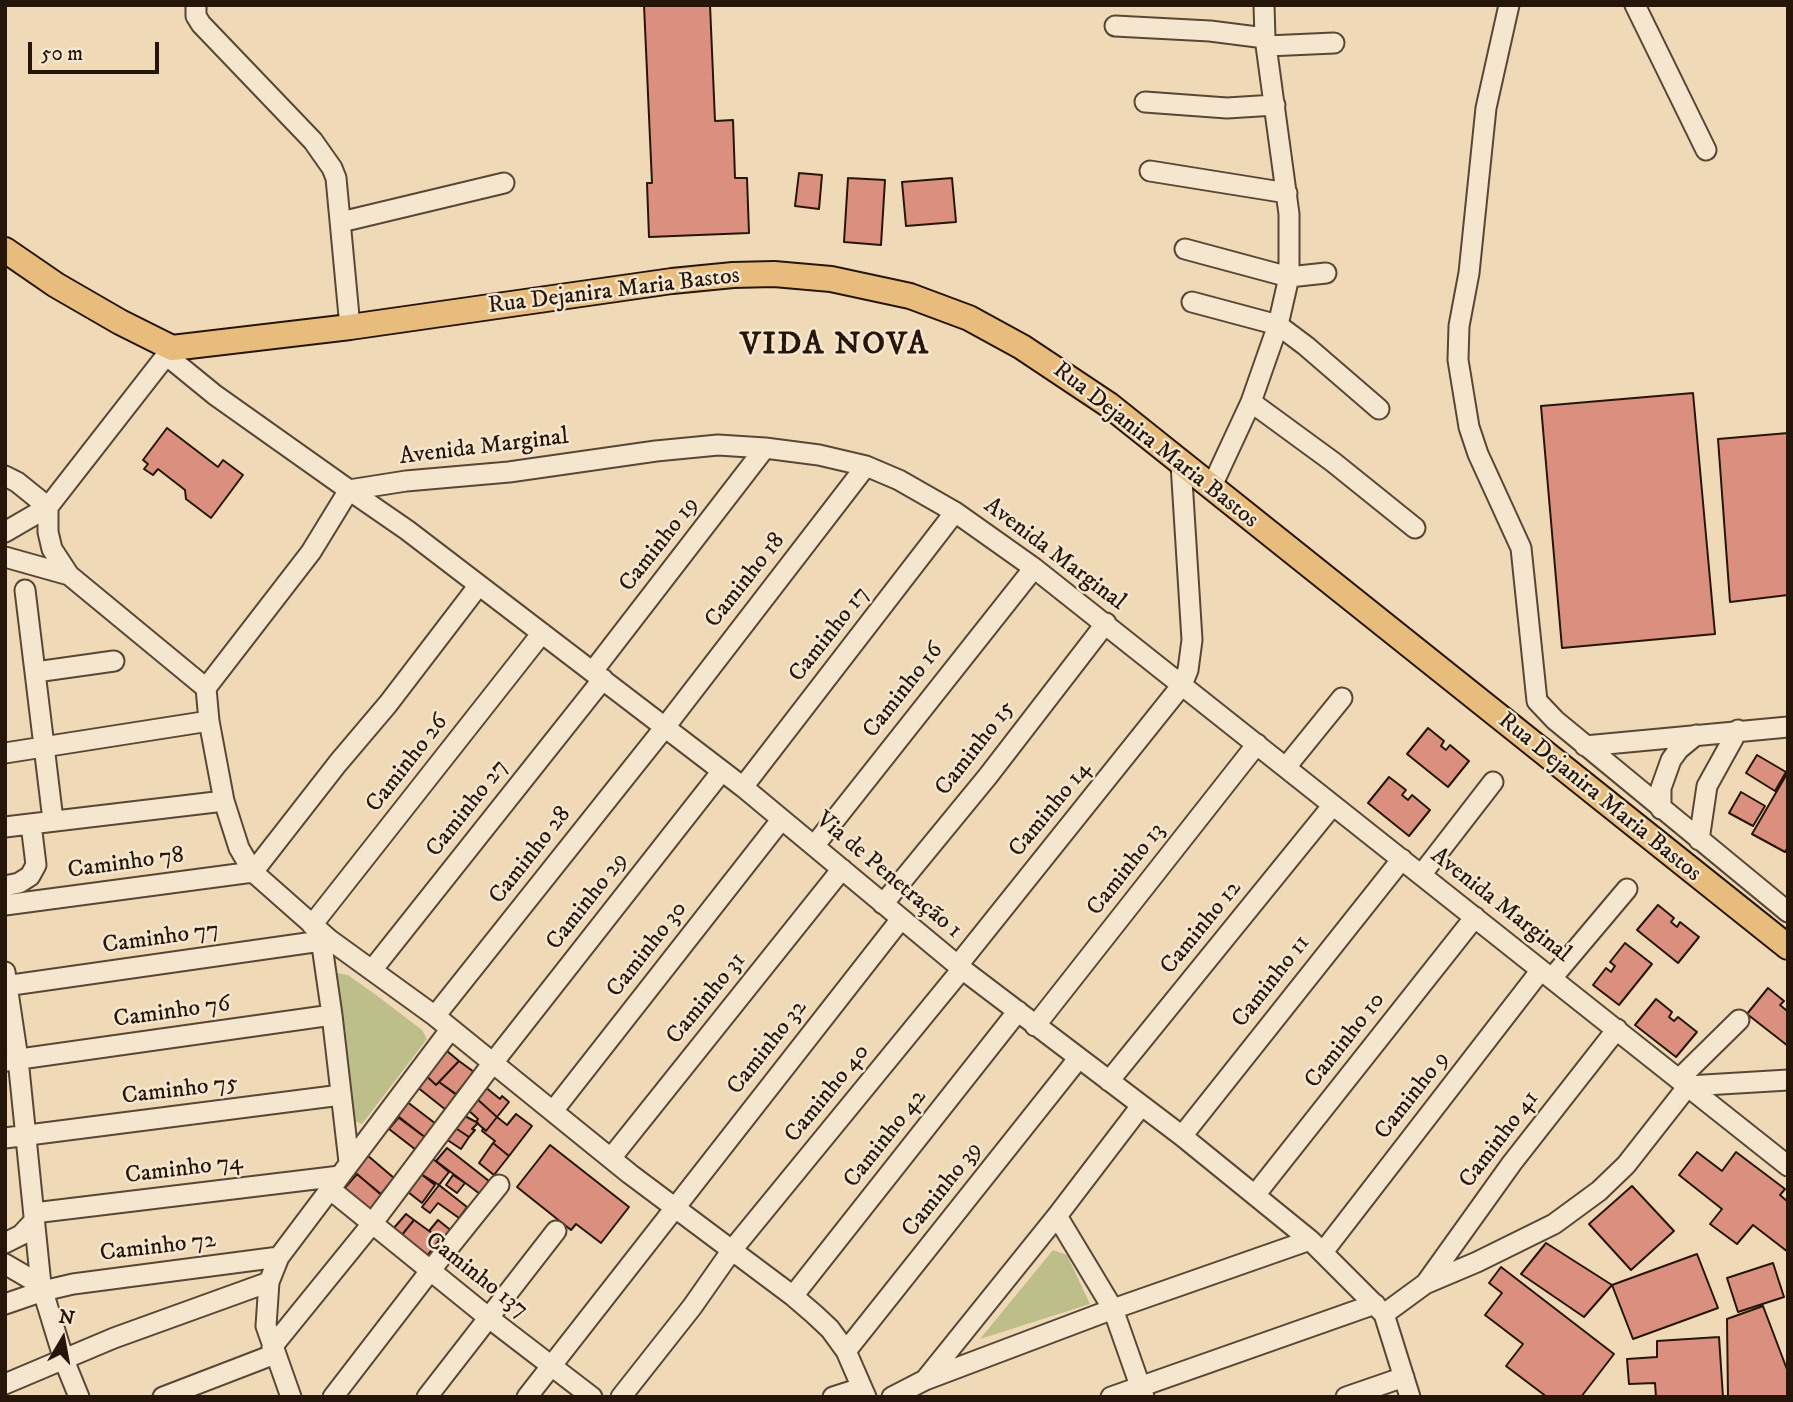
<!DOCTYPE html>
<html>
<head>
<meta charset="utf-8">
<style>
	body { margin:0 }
	#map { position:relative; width:1793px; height:1402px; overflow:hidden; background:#f0d9b7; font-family:"IM FELL DW Pica",serif }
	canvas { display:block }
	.frame { position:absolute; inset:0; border:7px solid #26160a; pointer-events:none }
	.north { position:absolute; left:28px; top:1304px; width:70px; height:70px; -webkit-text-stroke:5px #f5e6d0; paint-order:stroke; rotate:10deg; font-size:19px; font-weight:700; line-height:28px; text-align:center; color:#26160a }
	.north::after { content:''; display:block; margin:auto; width:24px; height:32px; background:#26160a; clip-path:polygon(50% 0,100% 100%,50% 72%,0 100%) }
	.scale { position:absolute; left:28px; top:42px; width:131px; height:32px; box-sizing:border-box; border:4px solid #26160a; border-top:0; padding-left:9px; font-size:21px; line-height:24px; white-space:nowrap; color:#26160a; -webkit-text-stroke:5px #f5e6d0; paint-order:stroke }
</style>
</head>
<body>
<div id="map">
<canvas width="1793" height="1402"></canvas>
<div class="frame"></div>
<div class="north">N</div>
<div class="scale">50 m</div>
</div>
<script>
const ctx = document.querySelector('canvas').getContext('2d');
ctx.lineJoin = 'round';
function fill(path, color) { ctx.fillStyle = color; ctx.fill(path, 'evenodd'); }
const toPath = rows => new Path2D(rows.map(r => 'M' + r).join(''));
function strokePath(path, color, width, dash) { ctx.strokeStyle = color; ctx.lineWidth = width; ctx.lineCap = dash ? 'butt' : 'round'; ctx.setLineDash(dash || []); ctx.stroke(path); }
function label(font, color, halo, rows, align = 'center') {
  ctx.font = font + ' "IM FELL DW Pica",serif'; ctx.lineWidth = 5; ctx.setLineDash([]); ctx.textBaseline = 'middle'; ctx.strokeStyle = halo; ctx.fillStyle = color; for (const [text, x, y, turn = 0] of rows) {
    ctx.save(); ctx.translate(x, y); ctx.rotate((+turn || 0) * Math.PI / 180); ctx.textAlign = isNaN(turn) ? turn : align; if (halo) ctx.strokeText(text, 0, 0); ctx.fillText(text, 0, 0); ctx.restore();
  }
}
fill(toPath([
	[337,973,348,975,376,995,422,1030,427,1039,362,1124,354,1121,334,980],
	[1053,1250,1067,1255,1090,1304,980,1339]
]), '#bebe8a');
const building = toPath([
	[644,5,710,5,715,121,733,120,735,178,747,178,749,233,649,237,647,183,652,183,644,5],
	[799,173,822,175,819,209,795,206,799,173],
	[848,178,885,180,881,245,844,242,848,178],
	[952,178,956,222,906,226,902,182,952,178],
	[1693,393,1715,634,1562,648,1541,406,1693,393],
	[167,428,218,467,223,460,243,475,211,518,186,499,185,490,158,469,153,475,144,469,148,464,143,460,167,428],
	[1788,433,1788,595,1730,602,1718,439,1788,433],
	[1428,728,1444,741,1441,746,1446,750,1450,745,1469,761,1448,787,1407,754,1428,728],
	[1757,755,1786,772,1775,791,1746,773,1757,755],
	[1788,772,1788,847,1785,852,1752,834,1788,772],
	[1389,777,1406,790,1402,795,1408,800,1412,795,1430,810,1409,836,1368,803,1389,777],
	[1741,792,1765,806,1753,826,1729,813,1741,792],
	[1658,905,1674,918,1671,922,1677,927,1680,922,1699,937,1678,963,1637,930,1658,905],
	[1625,943,1652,964,1619,1005,1593,985,1606,968,1611,972,1615,966,1610,962,1625,943],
	[1768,988,1784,1001,1780,1005,1786,1010,1788,1008,1788,1046,1747,1014,1768,988],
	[1656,999,1672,1012,1669,1017,1674,1021,1678,1017,1697,1032,1676,1057,1635,1025,1656,999],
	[441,1046,459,1061,436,1085,421,1071,441,1046],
	[459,1061,474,1072,456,1094,439,1082,459,1061],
	[421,1071,436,1085,439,1082,458,1096,446,1110,412,1083,421,1071],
	[484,1086,500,1099,502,1096,509,1102,497,1117,476,1098,484,1086],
	[476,1098,497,1117,486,1131,476,1122,478,1119,467,1109,476,1098],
	[406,1101,436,1124,426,1138,395,1115,406,1101],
	[516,1114,532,1126,509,1156,493,1143,495,1141,482,1131,483,1128,486,1131,497,1117,507,1125,516,1114],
	[463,1115,478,1123,472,1129,475,1130,469,1137,454,1127,463,1115],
	[399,1117,426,1138,416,1150,389,1129,399,1117],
	[454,1127,469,1137,461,1149,446,1139,454,1127],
	[493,1143,509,1156,494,1175,479,1163,493,1143],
	[550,1145,629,1207,601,1243,576,1224,571,1230,517,1187,550,1145],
	[447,1148,489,1181,480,1194,436,1161,447,1148],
	[1697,1152,1722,1171,1736,1152,1785,1189,1780,1195,1788,1202,1788,1252,1753,1225,1737,1244,1710,1224,1722,1209,1679,1175,1697,1152],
	[367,1155,394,1178,381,1194,353,1171,367,1155],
	[433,1159,449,1172,439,1185,421,1174,433,1159],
	[357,1174,386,1199,368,1215,344,1189,357,1174],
	[421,1174,435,1185,422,1203,408,1192,421,1174],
	[453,1175,465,1183,457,1193,446,1185,453,1175],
	[439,1185,467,1207,459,1218,438,1203,430,1213,422,1207,439,1185],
	[1632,1186,1674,1231,1631,1270,1589,1224,1632,1186],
	[406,1214,414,1220,401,1236,393,1229,406,1214],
	[414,1220,440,1239,427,1256,401,1236,414,1220],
	[438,1220,453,1232,445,1243,429,1231,438,1220],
	[1546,1243,1612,1285,1584,1317,1521,1274,1546,1243],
	[1697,1254,1718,1308,1633,1339,1612,1285,1697,1254],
	[1773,1263,1784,1297,1738,1312,1727,1278,1773,1263],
	[1501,1267,1614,1354,1581,1397,1547,1397,1506,1366,1523,1344,1485,1315,1502,1293,1489,1283,1501,1267],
	[1763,1306,1788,1372,1788,1397,1728,1397,1727,1319,1763,1306],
	[1719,1337,1723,1397,1656,1397,1655,1383,1629,1384,1627,1359,1657,1357,1657,1341,1719,1337]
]);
fill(building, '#db907f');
strokePath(building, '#26160a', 2);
const minor = toPath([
	[196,5,196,16,201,24,313,141,332,168,336,178,350,327],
	[1509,5,1486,108,1469,273,1459,326,1458,360,1469,427,1478,454,1521,548,1537,701,1555,720,1788,912],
	[1635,5,1706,150],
	[1115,26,1210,31,1265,38],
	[1267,46,1334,43],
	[1145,102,1227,108,1275,105],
	[1150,171,1287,193],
	[341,222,504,183],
	[1185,249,1289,277,1326,273],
	[1192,302,1278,325,1306,346,1379,409],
	[166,355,215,395,349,490,406,481,509,472,656,451,718,445,765,448,819,455,866,466,899,480,955,512,1034,568,1788,1166],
	[1251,402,1333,462,1415,528],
	[5,476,17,482,48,507],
	[1211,488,1251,402,1278,325,1289,277,1289,214,1265,38,1264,5],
	[48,507,48,532,52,549,69,575,206,688],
	[5,532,48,507,172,348],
	[5,557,69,575],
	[25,590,53,820],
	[593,671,765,448],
	[36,672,114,661],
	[1585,746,1788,727],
	[5,753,209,721],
	[1286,767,1342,698],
	[743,787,955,512],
	[1661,809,1661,788,1671,760,1679,749,1696,735],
	[5,827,224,801],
	[1699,840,1707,786,1738,730],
	[814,846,1034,568],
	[1421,875,1493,782],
	[5,886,19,883,30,876,36,865,31,824],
	[883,904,988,776,1106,623],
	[5,905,253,872,338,763,388,704,479,585],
	[312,925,542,633],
	[320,932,332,1015,349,1162],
	[958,965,1182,685,1188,670,1192,640,1181,464],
	[372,970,603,679],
	[5,972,18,1059,41,1285,64,1360,79,1397],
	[1552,978,1627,889],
	[5,986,321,941],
	[435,1016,665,727,866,466],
	[1035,1026,1257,744],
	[6,1061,332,1015],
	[1679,1079,1739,1020],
	[1109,1081,1333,805],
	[553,1111,781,820],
	[1182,1136,1402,859],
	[5,1138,341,1095],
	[611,1158,842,869],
	[331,1190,489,1318,592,1397],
	[1255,1195,1475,917],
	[34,1213,340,1176],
	[1057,1216,1113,1309,1144,1397],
	[5,1243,21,1235,34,1221],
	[1323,1252,1541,970],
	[5,1264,41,1285],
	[1426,1283,1512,1163,1617,1029],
	[793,1296,1018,1011],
	[5,1304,43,1291,73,1284,279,1257],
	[1384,1314,1425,1284,1477,1262,1554,1224,1599,1191,1626,1165,1688,1086,1788,1080],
	[272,1347,371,1225,492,1064,722,771],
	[846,1351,1078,1059],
	[925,1380,1057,1216,1141,1106],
	[5,1384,114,1338,269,1282],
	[163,1397,275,1354],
	[291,1397,266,1326,269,1282,279,1257,450,1030],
	[333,1397,430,1271,499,1185],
	[427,1397,556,1231],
	[527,1397,901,919],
	[621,1397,692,1307,732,1250,962,969],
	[833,1397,861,1388],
	[866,1397,846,1351,830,1329,814,1314,793,1296,630,1174,435,1016,330,940,253,872,239,848,224,801,209,721,206,688,311,552,349,490,407,530,743,787,962,969,1182,1136,1310,1240,1384,1314,1410,1397],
	[892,1397,925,1380,1113,1309,1310,1240],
	[1111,1397,1375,1304],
	[1346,1397,1404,1377]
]);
const major = toPath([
	[5,250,56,285,120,322,172,348,350,327,672,281,733,275,774,274,831,279,910,296,969,318,1022,347,1109,405,1788,947]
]);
strokePath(minor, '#584735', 23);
strokePath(major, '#26160a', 28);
strokePath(minor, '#f5e6d0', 19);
strokePath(major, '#e8bc7c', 24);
label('24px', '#26160a', '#f5e6d0', [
	["Rua Dejanira Maria Bastos",614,292,-7],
	["Rua Dejanira Maria Bastos",1155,446,38],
	["Avenida Marginal",484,448,-7],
	["Caminho 19",660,545,-52],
	["Avenida Marginal",1054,555,37],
	["Caminho 18",746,581,-52],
	["Caminho 17",830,635,-52],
	["Caminho 16",904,691,-52],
	["Caminho 15",976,749,-52],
	["Caminho 26",408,764,-52],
	["Rua Dejanira Maria Bastos",1599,798,39],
	["Caminho 27",468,809,-52],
	["Caminho 14",1051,810,-51],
	["Caminho 28",531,856,-52],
	["Caminho 78",126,864,-8],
	["Caminho 13",1127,870,-52],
	["Via de Penetração 1",888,876,40],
	["Caminho 29",588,902,-52],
	["Avenida Marginal",1500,906,38],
	["Caminho 12",1202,928,-51],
	["Caminho 77",161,939,-8],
	["Caminho 30",648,950,-52],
	["Caminho 11",1272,982,-52],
	["Caminho 31",707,999,-51],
	["Caminho 76",172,1013,-8],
	["Caminho 10",1346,1041,-52],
	["Caminho 32",768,1048,-52],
	["Caminho 75",180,1091,-7],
	["Caminho 40",828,1094,-51],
	["Caminho 9",1413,1096,-52],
	["Caminho 42",886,1139,-52],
	["Caminho 41",1500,1140,-53],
	["Caminho 74",184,1170,-7],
	["Caminho 39",943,1190,-52],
	["Caminho 72",158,1248,-7],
	["Caminho 137",476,1276,38]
]);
ctx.letterSpacing = '2px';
label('bold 32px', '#26160a', '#f5e6d0', [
	["VIDA NOVA",835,346]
]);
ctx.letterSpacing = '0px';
</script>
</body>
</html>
